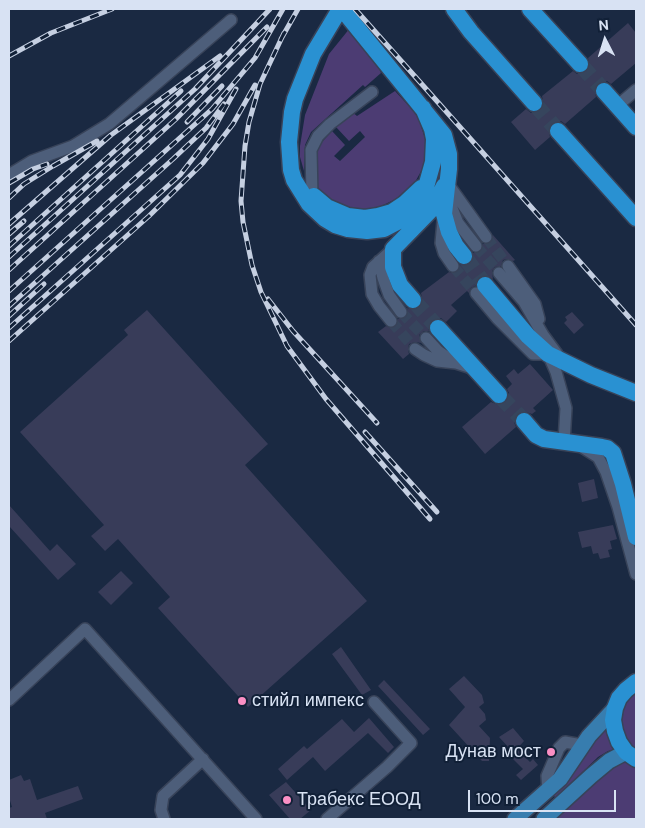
<!DOCTYPE html>
<html>
<head>
<meta charset="utf-8">
<style>
	body { margin:0 }
	#map { position:relative; width:645px; height:828px; overflow:hidden; background:#1a2942; font-family:"DM Sans",sans-serif }
	canvas { display:block }
	.frame { position:absolute; inset:0; border:10px solid #d8e2f3; pointer-events:none }
	.north { position:absolute; left:580px; top:15px; width:50px; height:50px; -webkit-text-stroke:4px #112037; paint-order:stroke; rotate:355deg; font-size:14px; font-weight:700; line-height:20px; text-align:center; color:#d8e2f3 }
	.north::after { content:''; display:block; margin:auto; width:18px; height:22px; background:#d8e2f3; clip-path:polygon(50% 0,100% 100%,50% 72%,0 100%) }
	.scale { position:absolute; left:468px; top:790px; width:148px; height:22px; box-sizing:border-box; border:2px solid #d8e2f3; border-top:0; padding-left:6px; font-size:15px; line-height:18px; white-space:nowrap; color:#d8e2f3; -webkit-text-stroke:4px #112037; paint-order:stroke }
</style>
</head>
<body>
<div id="map">
<canvas width="645" height="828"></canvas>
<div class="frame"></div>
<div class="north">N</div>
<div class="scale">100 m</div>
</div>
<script>
const ctx = document.querySelector('canvas').getContext('2d');
ctx.lineJoin = 'round';
function fill(path, color) { ctx.fillStyle = color; ctx.fill(path, 'evenodd'); }
const toPath = rows => new Path2D(rows.map(r => 'M' + r).join(''));
function strokePath(path, color, width, dash) { ctx.strokeStyle = color; ctx.lineWidth = width; ctx.lineCap = dash ? 'butt' : 'round'; ctx.setLineDash(dash || []); ctx.stroke(path); }
function label(font, color, halo, rows, align = 'center') {
  ctx.font = font + ' "DM Sans",sans-serif'; ctx.lineWidth = 4; ctx.setLineDash([]); ctx.textBaseline = 'middle'; ctx.strokeStyle = halo; ctx.fillStyle = color; for (const [text, x, y, turn = 0] of rows) {
    ctx.save(); ctx.translate(x, y); ctx.rotate((+turn || 0) * Math.PI / 180); ctx.textAlign = isNaN(turn) ? turn : align; if (halo) ctx.strokeText(text, 0, 0); ctx.fillText(text, 0, 0); ctx.restore();
  }
}
fill(toPath([
	[350,28,371,51,381,73,365,87,363,85,311,132,305,145,304,171,300,157,300,146,305,115,329,54],
	[395,91,418,116,426,142,425,164,414,184,398,198,377,208,360,210,341,206,325,197,318,189,318,149,321,143,332,131,345,145,334,156,340,161,365,137,360,131,349,141,336,127,352,112,357,116],
	[636,689,636,751,630,746,619,726,625,699],
	[607,724,616,749,608,751,598,757,556,798,552,794,577,758],
	[627,761,636,767,636,819,552,819,618,762]
]), '#4c3c73');
fill(toPath([
	[628,23,636,33,636,63,611,84,607,81,598,83,594,88,596,97,565,124,561,121,552,123,548,128,550,137,535,150,511,122,526,109,531,113,540,111,544,106,542,96,573,71,577,74,586,72,590,67,588,58],
	[493,235,515,260,513,261,507,259,503,260,501,266,495,267,492,271,493,279,484,275,478,278,475,286,471,288,469,293,467,291,451,305,457,311,446,322,441,318,432,320,428,325,429,331,424,331,419,335,421,343,415,342,409,344,408,349,409,354,403,359,378,332,386,326,392,328,396,326,398,319,402,319,408,316,407,308,414,310,419,308,423,303,421,293,449,272,453,273,458,272,460,265,466,266,471,263,473,259,473,253,481,252,483,244,491,243],
	[147,310,268,444,245,465,367,601,248,707,158,608,170,597,118,539,105,551,91,536,104,525,20,432,128,335,124,330],
	[572,312,584,325,574,334,564,323,567,320,565,317],
	[530,364,553,390,533,408,536,411,532,414,523,411,517,414,514,422,516,427,485,454,462,427,491,402,496,404,501,405,506,402,509,393,507,389,512,384,506,376,514,369,518,374],
	[594,479,598,498,582,502,578,483],
	[9,505,50,551,57,544,76,564,58,580,9,526],
	[613,525,617,539,610,541,612,549,608,550,610,557,600,559,598,553,593,554,591,546,582,548,578,532],
	[121,571,133,583,111,605,98,592],
	[341,647,371,690,362,695,332,654],
	[464,676,482,695,484,703,479,707,485,714,486,720,479,726,490,738,489,761,482,761,449,725,465,707,449,689],
	[384,680,430,729,423,735,378,686],
	[369,718,394,747,388,753,368,733,325,771,313,757,287,780,278,769,304,746,307,749,342,719,354,732],
	[513,728,524,741,517,749,530,762,533,759,538,765,521,780,516,775,523,769,506,752,510,749,499,737],
	[21,775,24,781,30,779,37,800,78,786,83,799,45,813,47,819,9,819,9,808,12,807,9,797,9,780],
	[286,782,311,810,300,819,290,819,269,795]
]), '#383c59');
strokePath(toPath([
	[486,237,508,266],
	[476,246,499,273],
	[453,266,476,293],
	[401,312,426,338],
	[391,321,415,349]
]), '#36455d', 11, [11, 5.5]);
strokePath(toPath([
	[580,64,604,91],
	[534,103,558,131],
	[464,256,485,285],
	[413,300,438,328],
	[499,395,524,421]
]), '#36455d', 16, [16, 8]);
const minor = toPath([
	[617,106,636,90],
	[9,175,32,161,73,146,109,124,231,20],
	[448,184,486,237],
	[312,195,311,150,318,136,330,124,372,92],
	[448,198,458,223,476,246],
	[443,221,441,243,444,253,453,266],
	[379,261,383,278,389,295,401,312],
	[508,266,535,304,539,319],
	[499,273,524,302,543,335,557,354],
	[476,293,497,318,533,354,548,354,556,372,566,408,564,442],
	[391,321,379,306,372,294,370,275,373,267,393,249],
	[426,338,438,351,454,362],
	[415,349,424,355,437,361,456,363,475,369],
	[582,447,598,457,606,472,618,507,636,574],
	[9,700,85,629,256,819],
	[548,791,547,776,559,748,565,742,582,745],
	[164,819,161,810,163,796,203,759],
	[327,819,387,767,411,743,374,702]
]);
const major = toPath([
	[515,819,560,779,589,736,615,708],
	[544,819,591,776,609,761,626,752]
]);
const highway = toPath([
	[340,9,313,54,295,99,292,112,289,142,291,170,294,180,309,204,325,219,335,225,348,229,367,231,384,229,407,217,416,209,424,194,433,162,434,139,432,129,423,108],
	[342,9,444,135,449,154,449,169,444,214,449,232,456,246,464,256],
	[454,9,471,32,534,103],
	[530,9,580,64],
	[604,91,636,127],
	[558,131,636,218],
	[314,196,327,207,348,216,365,218,378,216,392,212,404,204,421,188],
	[485,285,528,336,548,354,591,375,636,393],
	[413,300,400,285,393,267,393,249,431,210,444,186],
	[438,328,499,395],
	[524,421,536,435,544,439,602,447,607,448,613,453,623,484,636,537],
	[636,682,626,690,619,698,615,708,613,720,615,731,619,742,626,752,636,759]
]);
strokePath(minor, '#384359', 14);
strokePath(major, '#384359', 18);
strokePath(highway, '#384359', 19);
strokePath(minor, '#4d5e7a', 11);
strokePath(major, '#377daf', 15);
strokePath(highway, '#2991d2', 16);
const rail = toPath([
	[355,9,636,325],
	[284,33,260,84,249,122,245,146,241,201,243,222,252,265,261,292,287,346,326,399,430,519],
	[281,39,298,9],
	[9,56,51,33,112,9],
	[187,122,222,86],
	[9,183,33,169,47,164],
	[9,198,24,184,53,166,97,141],
	[9,224,111,135,220,56],
	[9,234,24,221],
	[9,246,181,91],
	[9,257,195,89,270,9],
	[9,270,176,119,267,27],
	[9,291,212,109,255,58,283,9],
	[268,299,293,331,377,423],
	[9,306,173,159,206,128,224,104],
	[9,316,44,284],
	[9,328,180,175,208,139,236,89],
	[9,341,149,216,203,163,233,124,255,85],
	[365,432,437,512]
]);
strokePath(rail, '#c5cfe1', 5);
strokePath(rail, '#112037', 3, [9]);
for (const [x, y, r, color] of [
	[242,701,5,"#fb8fc4"],
	[551,752,5,"#fb8fc4"],
	[287,800,5,"#fb8fc4"]
]) { const dot = new Path2D(); dot.arc(x, y, r, 0, 2 * Math.PI); ctx.fillStyle = color; ctx.fill(dot); strokePath(dot, '#112037', 2); }
label('18px', '#d8e2f3', '#112037', [
	["стийл импекс",252,701],
	["Дунав мост",541,752,"right"],
	["Трабекс ЕООД",297,800]
], 'left');
</script>
</body>
</html>
